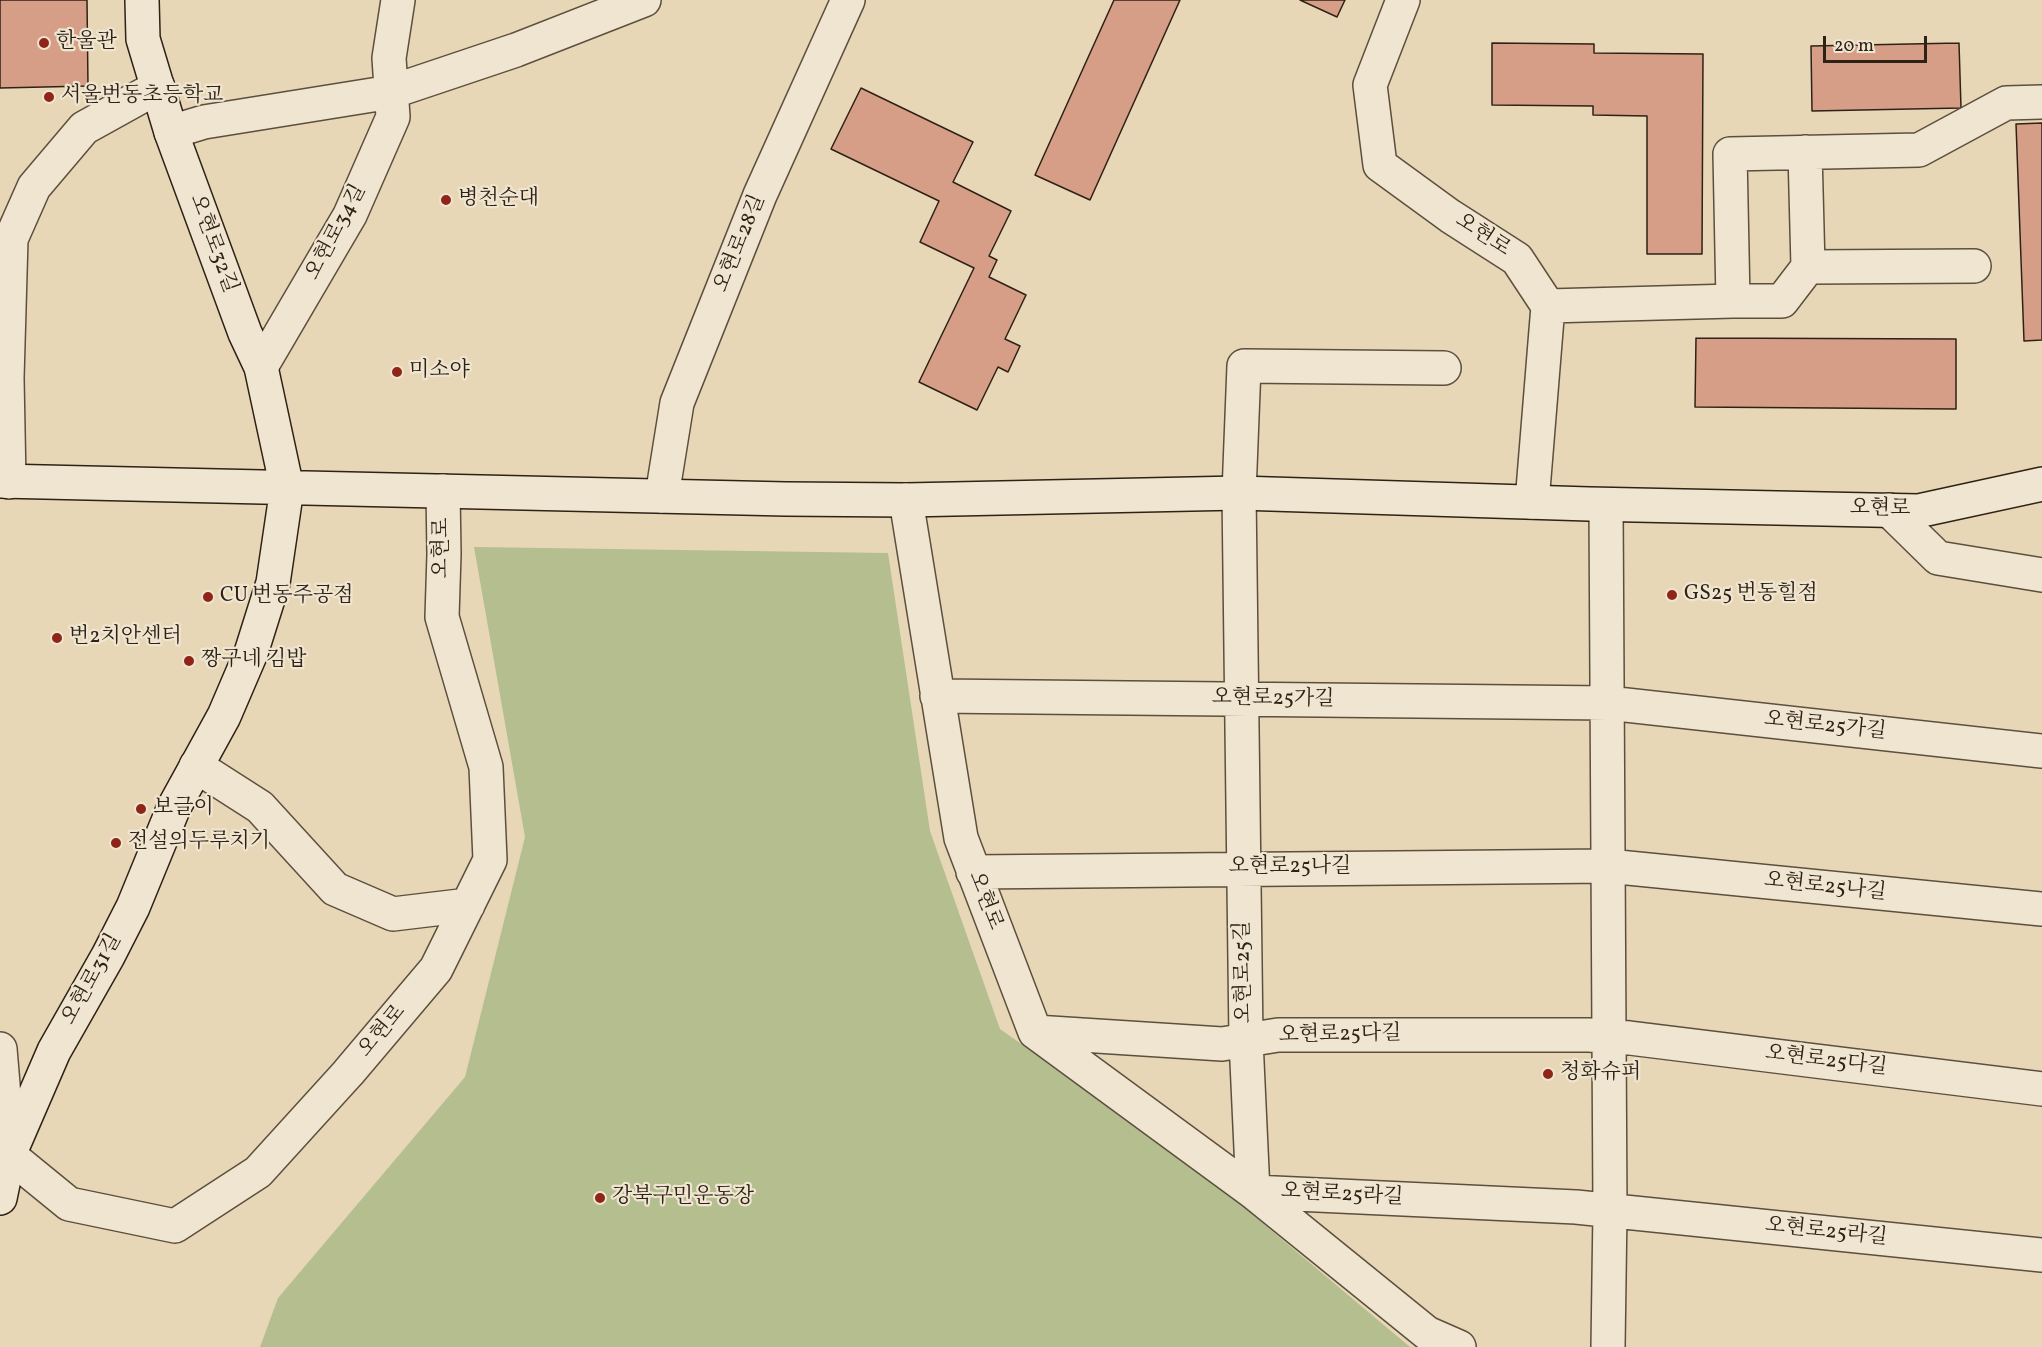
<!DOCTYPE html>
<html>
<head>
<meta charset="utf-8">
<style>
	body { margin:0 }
	#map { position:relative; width:2042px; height:1347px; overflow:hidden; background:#e7d7b7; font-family:Vollkorn,serif }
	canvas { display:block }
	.scale { position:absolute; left:1823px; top:36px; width:104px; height:27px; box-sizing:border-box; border:3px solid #2e2216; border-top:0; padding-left:8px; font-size:18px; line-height:21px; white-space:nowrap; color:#2e2216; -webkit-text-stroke:4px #efe5d0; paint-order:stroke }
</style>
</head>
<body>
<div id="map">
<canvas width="2042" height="1347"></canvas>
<div class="scale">20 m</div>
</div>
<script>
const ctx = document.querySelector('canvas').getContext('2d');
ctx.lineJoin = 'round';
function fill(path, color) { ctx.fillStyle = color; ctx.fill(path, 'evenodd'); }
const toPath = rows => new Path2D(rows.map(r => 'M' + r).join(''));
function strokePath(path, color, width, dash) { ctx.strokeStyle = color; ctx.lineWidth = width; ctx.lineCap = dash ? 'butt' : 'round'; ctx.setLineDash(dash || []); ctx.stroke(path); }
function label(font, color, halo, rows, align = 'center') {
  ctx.font = font + ' Vollkorn,"Noto Serif KR",serif'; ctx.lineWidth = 4.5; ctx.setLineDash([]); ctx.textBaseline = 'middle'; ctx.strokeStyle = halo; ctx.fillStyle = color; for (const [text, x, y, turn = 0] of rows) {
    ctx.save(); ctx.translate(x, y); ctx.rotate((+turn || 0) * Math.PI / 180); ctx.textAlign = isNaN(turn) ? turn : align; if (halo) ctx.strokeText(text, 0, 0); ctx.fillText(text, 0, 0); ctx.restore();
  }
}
fill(toPath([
	[474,547,888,553,930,831,1000,1029,1197,1168,1410,1347,260,1347,278,1298,465,1077,525,837]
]), '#b5be8f');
const building = toPath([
	[0,0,87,0,88,86,0,88,0,0],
	[1114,0,1180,0,1090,200,1035,175,1114,0],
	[1300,0,1345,0,1337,17,1300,0],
	[1492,43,1594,44,1594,53,1703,54,1702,254,1647,254,1647,116,1593,115,1593,106,1492,105,1492,43],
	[1959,43,1961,108,1812,111,1811,46,1959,43],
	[861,88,973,142,953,182,1011,211,989,256,997,260,989,277,1026,295,1005,339,1020,346,1008,372,998,367,977,410,919,382,974,268,920,242,939,201,831,149,861,88],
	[2042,123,2042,340,2024,341,2016,124,2042,123],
	[1696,338,1956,339,1956,409,1695,407,1696,338]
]);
fill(building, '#d79e87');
strokePath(building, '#2e2216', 1.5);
const street = toPath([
	[1403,0,1370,85,1380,165,1450,216,1517,259,1548,306,1532,502],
	[171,132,204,122,391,92,516,50,644,0],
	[1805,152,1808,267],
	[1733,301,1730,154,1919,150,2006,103,2042,102],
	[1548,306,1733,301,1782,301,1808,267,1974,266],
	[261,367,350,215,393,117,389,58,398,0],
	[9,482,7,378,11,239,34,187,84,128,158,87],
	[662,496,677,403,760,195,848,0],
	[906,500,961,838,1035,1032,1253,1192,1427,1333,1459,1347],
	[1606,505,1610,1210,1608,1347],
	[1889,510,1938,558,2042,575],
	[937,696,1608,703,2042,751],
	[196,766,260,807,335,889,393,914,468,905],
	[973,872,1608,866,2042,909],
	[1035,1032,1222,1044,1278,1035,1589,1035,1630,1038,2042,1089],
	[0,1049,9,1155,69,1204,175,1226,258,1172,348,1073,436,969,490,860,486,767,442,617,444,554,443,491],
	[1253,1192,1246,1040,1239,493,1244,366,1444,368],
	[1253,1192,1576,1207,2042,1255]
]);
const secondary = toPath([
	[0,481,786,499,906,500,1239,493,1589,504,1918,511,2042,484],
	[0,1198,9,1155,54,1051,108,956,133,907,174,807,224,716,251,653,273,583,287,488,261,367,245,333,171,132,143,39,142,0]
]);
strokePath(street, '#5c4f3e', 36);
strokePath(secondary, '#2e2216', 36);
strokePath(street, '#efe5d0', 33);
strokePath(secondary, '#efe5d0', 33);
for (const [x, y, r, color] of [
	[44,43,6,"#8f2418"],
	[49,97,6,"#8f2418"],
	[446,200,6,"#8f2418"],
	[397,372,6,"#8f2418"],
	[1672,595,6,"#8f2418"],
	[208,597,6,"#8f2418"],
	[57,638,6,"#8f2418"],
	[189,661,6,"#8f2418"],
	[141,809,6,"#8f2418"],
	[116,843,6,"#8f2418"],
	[1548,1074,6,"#8f2418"],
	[600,1198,6,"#8f2418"]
]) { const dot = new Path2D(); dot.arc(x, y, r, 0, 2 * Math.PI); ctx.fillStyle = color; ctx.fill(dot); strokePath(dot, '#efe5d0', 2); }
label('21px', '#2e2216', '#efe5d0', [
	["한울관",56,43],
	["서울번동초등학교",61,97],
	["병천순대",458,200],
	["미소야",409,372],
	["GS25 번동힐점",1684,595],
	["CU 번동주공점",220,597],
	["번2치안센터",69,638],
	["짱구네 김밥",201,661],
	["보글이",153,809],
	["전설의두루치기",128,843],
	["청화슈퍼",1560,1074],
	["강북구민운동장",612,1198]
], 'left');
label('21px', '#2e2216', '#efe5d0', [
	["오현로34길",337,233,-62],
	["오현로",1482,236,33],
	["오현로32길",212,244,70],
	["오현로28길",741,244,-68],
	["오현로",1880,510,1],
	["오현로",443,548,-90],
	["오현로25가길",1273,700,1],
	["오현로25가길",1825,727,6],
	["오현로25나길",1290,868],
	["오현로25나길",1825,888,6],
	["오현로",984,901,69],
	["오현로25길",1245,972,-91],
	["오현로31길",93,980,-61],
	["오현로",383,1032,-50],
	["오현로25다길",1340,1036,-1],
	["오현로25다길",1826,1062,7],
	["오현로25라길",1342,1196,3],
	["오현로25라길",1826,1233,6]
]);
</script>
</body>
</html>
